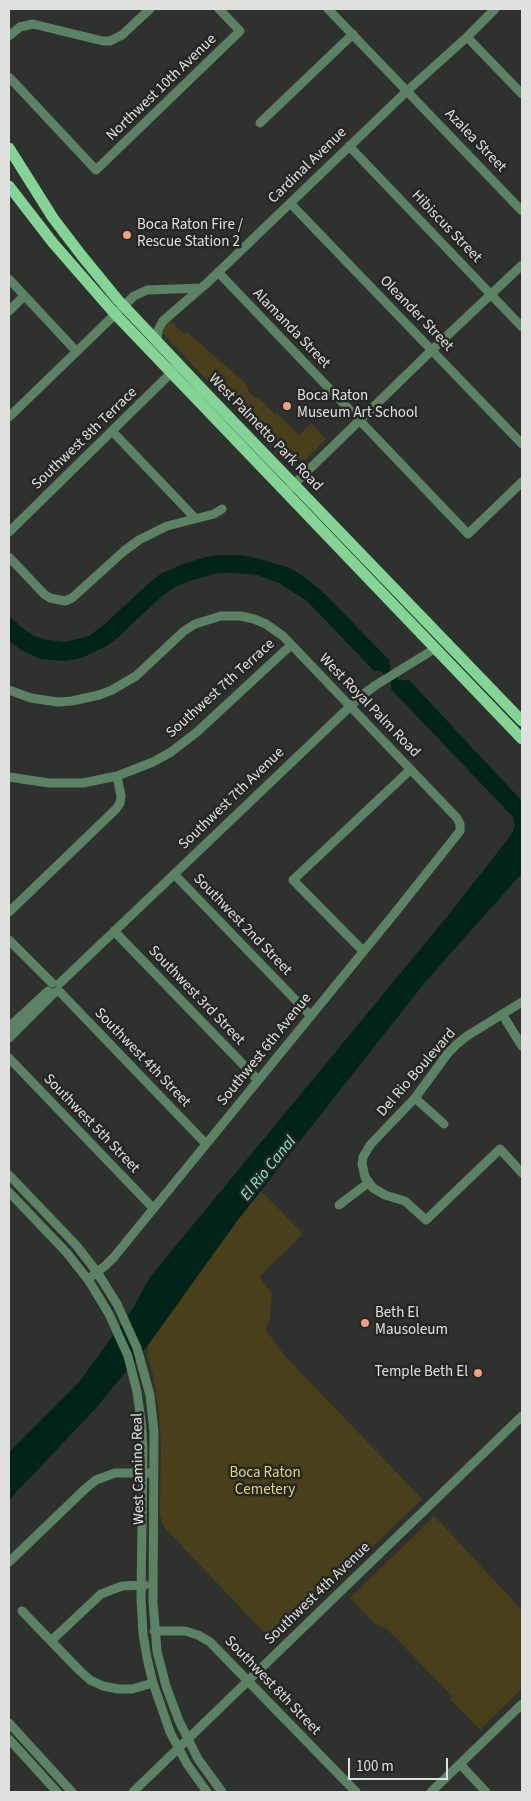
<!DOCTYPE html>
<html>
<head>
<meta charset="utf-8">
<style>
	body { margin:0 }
	#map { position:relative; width:531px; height:1801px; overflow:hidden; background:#2f312e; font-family:"Source Sans 3",sans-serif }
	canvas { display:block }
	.frame { position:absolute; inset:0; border:10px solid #e0e0df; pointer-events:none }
	.scale { position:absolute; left:348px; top:1758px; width:100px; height:22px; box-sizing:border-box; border:2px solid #e0e0df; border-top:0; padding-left:6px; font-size:15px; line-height:18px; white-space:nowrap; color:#e0e0df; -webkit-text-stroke:4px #252725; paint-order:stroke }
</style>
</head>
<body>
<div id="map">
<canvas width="531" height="1801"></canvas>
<div class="frame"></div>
<div class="scale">100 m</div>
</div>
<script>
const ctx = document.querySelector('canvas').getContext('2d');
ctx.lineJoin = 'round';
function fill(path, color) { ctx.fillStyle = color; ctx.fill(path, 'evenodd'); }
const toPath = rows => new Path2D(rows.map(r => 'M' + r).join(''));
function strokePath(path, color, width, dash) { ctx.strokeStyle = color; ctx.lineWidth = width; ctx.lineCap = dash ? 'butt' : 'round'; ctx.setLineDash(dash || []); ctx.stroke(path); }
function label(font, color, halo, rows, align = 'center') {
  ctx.font = font + ' "Source Sans 3",sans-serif'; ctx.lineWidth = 5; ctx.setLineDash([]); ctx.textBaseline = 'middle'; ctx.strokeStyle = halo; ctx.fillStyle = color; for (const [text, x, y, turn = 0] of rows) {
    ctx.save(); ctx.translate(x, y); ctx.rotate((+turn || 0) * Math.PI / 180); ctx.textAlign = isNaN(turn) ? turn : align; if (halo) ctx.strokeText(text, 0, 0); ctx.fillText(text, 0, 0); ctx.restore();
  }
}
fill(toPath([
	[167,321,172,322,184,334,187,332,245,383,250,394,262,401,275,415,277,413,299,435,311,423,326,439,295,471,162,333,161,329],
	[261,1191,303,1234,259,1277,272,1293,270,1321,265,1329,285,1356,422,1499,274,1643,165,1528,162,1523,160,1514,161,1447,159,1413,153,1375,147,1356,148,1345,237,1221],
	[434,1516,522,1610,522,1689,480,1730,450,1699,452,1696,387,1629,375,1624,350,1598]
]), '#493f1b');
fill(toPath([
	[222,555,241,555,260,559,290,568,303,576,326,595,390,661,390,669,399,680,409,680,522,801,522,873,426,981,237,1221,148,1345,96,1408,9,1500,9,1452,80,1381,133,1308,150,1277,450,913,511,835,515,826,513,817,391,689,391,682,381,671,374,671,307,601,279,583,257,575,235,573,219,573,189,581,173,588,160,598,114,641,103,648,81,658,65,661,41,659,21,650,9,641,9,615,22,628,34,636,48,640,65,642,89,636,106,623,150,582,162,573,186,563,206,557]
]), '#002418');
strokePath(toPath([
	[328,9,522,211],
	[9,36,20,27,33,24,103,41,110,41,122,35,150,9],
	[467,37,522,94],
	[9,77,96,170,240,31,219,9],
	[260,123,353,34],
	[349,146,522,327],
	[290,203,522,444],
	[218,272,468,534,522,482],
	[9,279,76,351],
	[9,311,24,296],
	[157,341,158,330,163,321,201,288],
	[9,417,134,296,147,290,201,288,206,284,407,91,467,37,495,9],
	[112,431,195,518],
	[290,488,432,350,522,265],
	[9,532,175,369],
	[9,557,44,594,50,598,65,601,72,598,124,551,139,540,167,526,214,514,222,509],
	[9,690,31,698,58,702,72,701,99,695,112,690,136,676,184,631,195,624,221,616,241,616,254,619,266,624,283,636,457,818,460,824,460,831,394,914,114,1257,105,1266,88,1279],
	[9,777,49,783,83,783,117,776,153,762,171,752,197,732,291,645],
	[174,874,311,1016],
	[9,912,116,809,120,803,121,796,117,776],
	[114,931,258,1080],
	[9,940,52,983],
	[363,951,293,880,410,770],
	[59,984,361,696,376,685,436,648],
	[59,991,206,1144],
	[522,1002,467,1036,457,1044,448,1053,415,1098,370,1145,363,1157,362,1164,365,1177,373,1188,385,1195,405,1201,426,1220,500,1149,522,1173],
	[502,1014,522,1046],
	[9,1027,48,991],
	[9,1038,55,992],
	[9,1058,153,1208],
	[415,1098,444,1124],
	[9,1175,76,1245,97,1272,117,1304,137,1348,150,1395,154,1432,153,1602,157,1651,166,1686,179,1721,198,1759,222,1792],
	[9,1192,67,1253,89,1281,109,1314,128,1356,137,1392,142,1428,143,1452,141,1597,143,1634,147,1658,153,1683,170,1732,187,1764,207,1792],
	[339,1205,368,1183],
	[9,1562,85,1489,96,1480,115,1473,149,1473],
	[22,1611,79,1670,90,1680,103,1686,118,1689,132,1689,153,1683],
	[154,1631,185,1631,198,1635,210,1642,356,1792],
	[51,1641,101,1594,122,1586,145,1585],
	[9,1723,72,1792],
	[9,1739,57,1792],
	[460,1764,486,1792],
	[133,1792,522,1416],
	[431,1792,522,1704]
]), '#5c8264', 9);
strokePath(toPath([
	[9,148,53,218,82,256,118,300,203,390,522,721],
	[9,186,53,243,115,314,522,739]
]), '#83d495', 11);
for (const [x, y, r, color] of [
	[127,235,5,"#f39f82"],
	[287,406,5,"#f39f82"],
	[365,1323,5,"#f39f82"],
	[478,1373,5,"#f39f82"]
]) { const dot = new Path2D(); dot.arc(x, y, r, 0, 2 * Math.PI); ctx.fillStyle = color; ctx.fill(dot); strokePath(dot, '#252725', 2); }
label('15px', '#e0e0df', '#252725', [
	["Northwest 10th Avenue",162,88,-44],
	["Azalea Street",475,141,46],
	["Cardinal Avenue",308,166,-44],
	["Hibiscus Street",446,227,46],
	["Oleander Street",416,314,46],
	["Alamanda Street",291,329,46],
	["West Palmetto Park Road",265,433,46],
	["Southwest 8th Terrace",85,439,-44],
	["Southwest 7th Terrace",221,689,-42],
	["West Royal Palm Road",369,706,46],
	["Southwest 7th Avenue",232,799,-44],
	["Southwest 2nd Street",242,925,46],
	["Southwest 3rd Street",196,996,46],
	["Southwest 6th Avenue",265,1050,-51],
	["Southwest 4th Street",142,1058,46],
	["Del Rio Boulevard",417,1073,-49],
	["Southwest 5th Street",91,1124,46],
	["West Camino Real",139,1469,-91],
	["Southwest 4th Avenue",318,1594,-44],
	["Southwest 8th Street",272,1686,46]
]);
label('15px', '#e0e0df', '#252725', [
	["Boca Raton Fire /",137,226],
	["Rescue Station 2",137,243],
	["Boca Raton",297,397],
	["Museum Art School",297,414],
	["Beth El",375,1314],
	["Mausoleum",375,1331],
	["Temple Beth El",468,1373,"right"]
], 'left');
label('15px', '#e8d179', '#252725', [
	["Boca Raton",265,1474],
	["Cemetery",265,1491]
]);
label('italic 16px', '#84ecc7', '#252725', [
	["El Rio Canal",269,1169,-51]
]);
</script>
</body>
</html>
